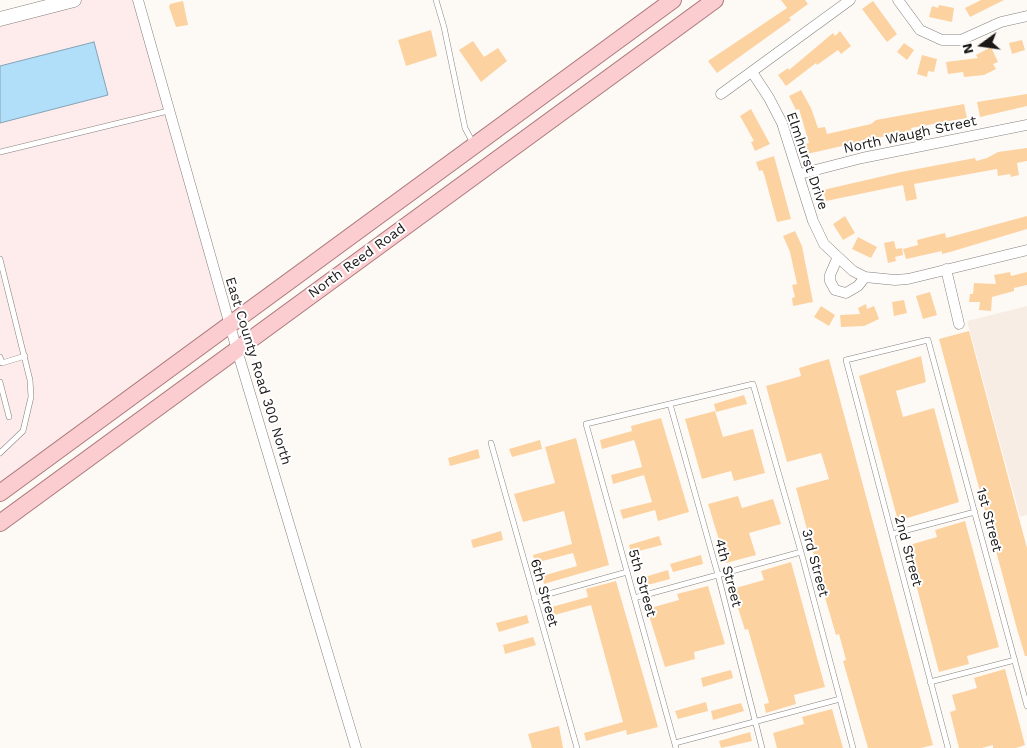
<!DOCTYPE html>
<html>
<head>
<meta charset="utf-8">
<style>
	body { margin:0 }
	#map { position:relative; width:1027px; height:748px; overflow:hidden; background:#fdfaf6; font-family:"Work Sans",sans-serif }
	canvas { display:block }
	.north { position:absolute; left:957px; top:20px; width:50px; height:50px; -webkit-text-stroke:4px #fff; paint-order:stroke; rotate:256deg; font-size:14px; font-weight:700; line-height:20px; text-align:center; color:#1a1918 }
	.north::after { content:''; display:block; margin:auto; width:18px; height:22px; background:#1a1918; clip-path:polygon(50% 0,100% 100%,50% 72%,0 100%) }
</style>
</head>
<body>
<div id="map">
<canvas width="1027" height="748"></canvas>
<div class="north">N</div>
</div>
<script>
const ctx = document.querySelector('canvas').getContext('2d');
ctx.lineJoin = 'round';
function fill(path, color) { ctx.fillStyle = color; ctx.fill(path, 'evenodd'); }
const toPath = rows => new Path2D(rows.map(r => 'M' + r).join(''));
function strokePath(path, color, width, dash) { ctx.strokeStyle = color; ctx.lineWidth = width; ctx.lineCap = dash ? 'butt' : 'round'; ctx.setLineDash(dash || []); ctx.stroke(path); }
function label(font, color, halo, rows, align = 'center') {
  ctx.font = font + ' "Work Sans",sans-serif'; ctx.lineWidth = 4; ctx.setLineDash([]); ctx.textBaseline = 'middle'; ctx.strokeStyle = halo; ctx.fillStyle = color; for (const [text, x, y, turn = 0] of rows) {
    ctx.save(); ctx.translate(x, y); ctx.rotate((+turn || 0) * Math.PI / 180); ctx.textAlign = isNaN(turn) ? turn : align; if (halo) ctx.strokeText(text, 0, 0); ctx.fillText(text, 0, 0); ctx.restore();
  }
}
fill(toPath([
	[1027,306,1027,515,1020,517,967,321]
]), '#f7ede4');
fill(toPath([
	[68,0,138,0,230,325,0,493,0,17]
]), '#fdeceb');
const water = toPath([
	[94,42,108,95,0,123,0,66,94,42]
]);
fill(water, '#b1def9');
strokePath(water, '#84a3b6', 1);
fill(toPath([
	[781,0,805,0,808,4,789,18,791,20,717,73,708,61,787,8],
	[981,0,1004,0,970,17,965,8],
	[183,1,188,25,176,27,169,7,170,4],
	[873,1,897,34,887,42,862,9],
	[939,5,954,8,952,22,929,17,932,6,938,8],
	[431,30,437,56,406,66,398,40],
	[840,31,851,46,841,54,838,50,817,65,816,63,786,86,778,75,788,68,789,70,833,33,835,36],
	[1022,40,1025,50,1012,54,1009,43],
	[473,41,484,57,498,48,507,61,481,82,459,50],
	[904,43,914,50,907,60,897,52],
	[991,47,998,62,993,64,996,69,984,75,964,77,963,72,948,74,946,62,978,58,976,55],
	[922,55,937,59,934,72,928,71,927,77,917,74],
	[801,90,811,108,818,128,825,127,827,134,871,124,876,120,964,104,967,118,911,128,912,130,807,154,805,144,809,143,799,109,796,110,789,96],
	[1027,94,1027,106,980,117,977,102],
	[751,109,770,144,755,151,751,142,754,141,740,116],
	[1027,148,1027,161,1017,163,1019,175,1011,177,1010,174,998,176,997,169,914,184,917,199,906,201,903,185,826,201,823,190,901,172,975,158,976,161,987,158,998,152],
	[774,156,791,219,777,222,764,174,762,170,759,171,756,162],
	[845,216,855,233,843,240,833,224],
	[1027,216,1027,229,950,252,942,254,942,251,906,259,903,249,918,245,917,240,945,233,946,238],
	[795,231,802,246,813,302,793,306,792,298,795,297,792,285,797,284,790,252,783,236],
	[858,237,877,247,871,258,852,249],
	[894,241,896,249,902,248,903,255,895,257,896,261,888,263,884,243],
	[1010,272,1011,276,1027,272,1027,285,1014,288,1014,291,992,297,991,311,979,310,980,302,969,302,970,294,973,294,974,283,996,284,994,275],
	[930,292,937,315,923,319,916,296],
	[904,300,907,313,894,316,892,302],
	[866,304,867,309,874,306,879,319,864,326,841,327,840,315,860,314,858,308],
	[821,306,835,315,829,326,814,317],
	[969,331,1027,548,1027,656,1025,656,1017,629,939,339],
	[921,356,926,382,896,391,903,417,934,408,959,502,898,521,859,376],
	[829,359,933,745,921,748,868,748,843,661,846,660,839,634,836,635,826,601,796,488,829,479,821,453,787,462,766,386,801,376,799,368],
	[744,395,747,404,716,412,714,404],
	[715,411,723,437,753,429,765,473,734,481,731,471,702,479,685,419],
	[661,418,689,512,658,521,655,510,623,519,620,510,652,502,644,475,613,484,611,475,642,467,638,452,634,440,602,449,600,440,632,431,631,426],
	[576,438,609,565,544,584,542,576,577,566,573,553,535,563,533,555,572,544,564,511,523,522,514,494,555,483,545,447],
	[540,440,542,449,512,457,509,449],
	[478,449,480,458,450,466,448,458],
	[738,496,742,508,773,499,781,524,749,533,756,555,726,563,708,504],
	[965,521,999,647,967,656,969,664,939,672,906,546,937,537,935,530],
	[501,531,503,540,473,548,471,540],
	[659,536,662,545,631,553,629,545],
	[701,555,703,564,673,572,670,564],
	[791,562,825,687,794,695,796,704,766,713,764,704,769,703,748,629,745,630,732,589,764,580,761,571],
	[668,570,670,579,640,587,638,579],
	[616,581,658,727,627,735,626,730,586,741,584,733,623,722,594,616,591,605,551,616,548,608,588,597,586,589],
	[708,586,725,644,694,652,695,659,665,667,647,609,679,600,677,594],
	[527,615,529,623,499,632,496,623],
	[533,637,536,645,505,654,503,645],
	[1005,669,1025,745,1016,748,993,748,993,745,982,748,959,748,950,712,956,710,952,695,977,688,974,678],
	[731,670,733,678,703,687,701,678],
	[706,702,708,711,678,719,675,711],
	[741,703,744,711,713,720,711,711],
	[832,709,843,748,777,748,773,733,804,724,802,717],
	[559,726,563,748,532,748,528,734],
	[750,732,752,741,721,748,719,741]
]), '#fdd2a1');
const lane = toPath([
	[436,0,444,27,465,128,473,143],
	[0,152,168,111],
	[0,259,30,380,31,397,23,431,0,453],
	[0,357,2,363,25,356],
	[0,382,9,417],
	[670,404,718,575,762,748],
	[491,443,577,748],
	[892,534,975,512],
	[534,598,627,572],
	[634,598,801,552],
	[930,682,1015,660],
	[675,743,840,699],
	[676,748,586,424,753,384,801,552,853,748],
	[948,748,846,360,928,340,1027,706]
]);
const street = toPath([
	[138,0,237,350,356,748],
	[898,0,920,30,942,40,961,40,1001,22,1027,16],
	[752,72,769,98,782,123,813,221,824,244,853,271,865,277,895,280,908,279,1027,250],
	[721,94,850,0],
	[800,174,862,158,1027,125],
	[837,259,830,275,830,281,835,290,846,293,858,286,865,277],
	[946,269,959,324]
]);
const secondary = toPath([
	[0,19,74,0]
]);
const primary = toPath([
	[0,493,673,0],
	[0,523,715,0]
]);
strokePath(lane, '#84817e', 6);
strokePath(street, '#84817e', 11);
strokePath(secondary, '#84817e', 15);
strokePath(primary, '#ab797b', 18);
strokePath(lane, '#fff', 5);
strokePath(street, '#fff', 10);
strokePath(secondary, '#fff', 14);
strokePath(primary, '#fbcdd0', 16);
label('14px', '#1a1918', '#fff', [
	["North Waugh Street",910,135,-12],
	["Elmhurst Drive",807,161,71],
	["North Reed Road",357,261,-36],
	["East County Road 300 North",258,371,73],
	["1st Street",989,520,75],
	["2nd Street",908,551,75],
	["3rd Street",815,563,75],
	["4th Street",728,573,75],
	["5th Street",642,583,74],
	["6th Street",544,593,74]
]);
</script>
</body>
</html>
